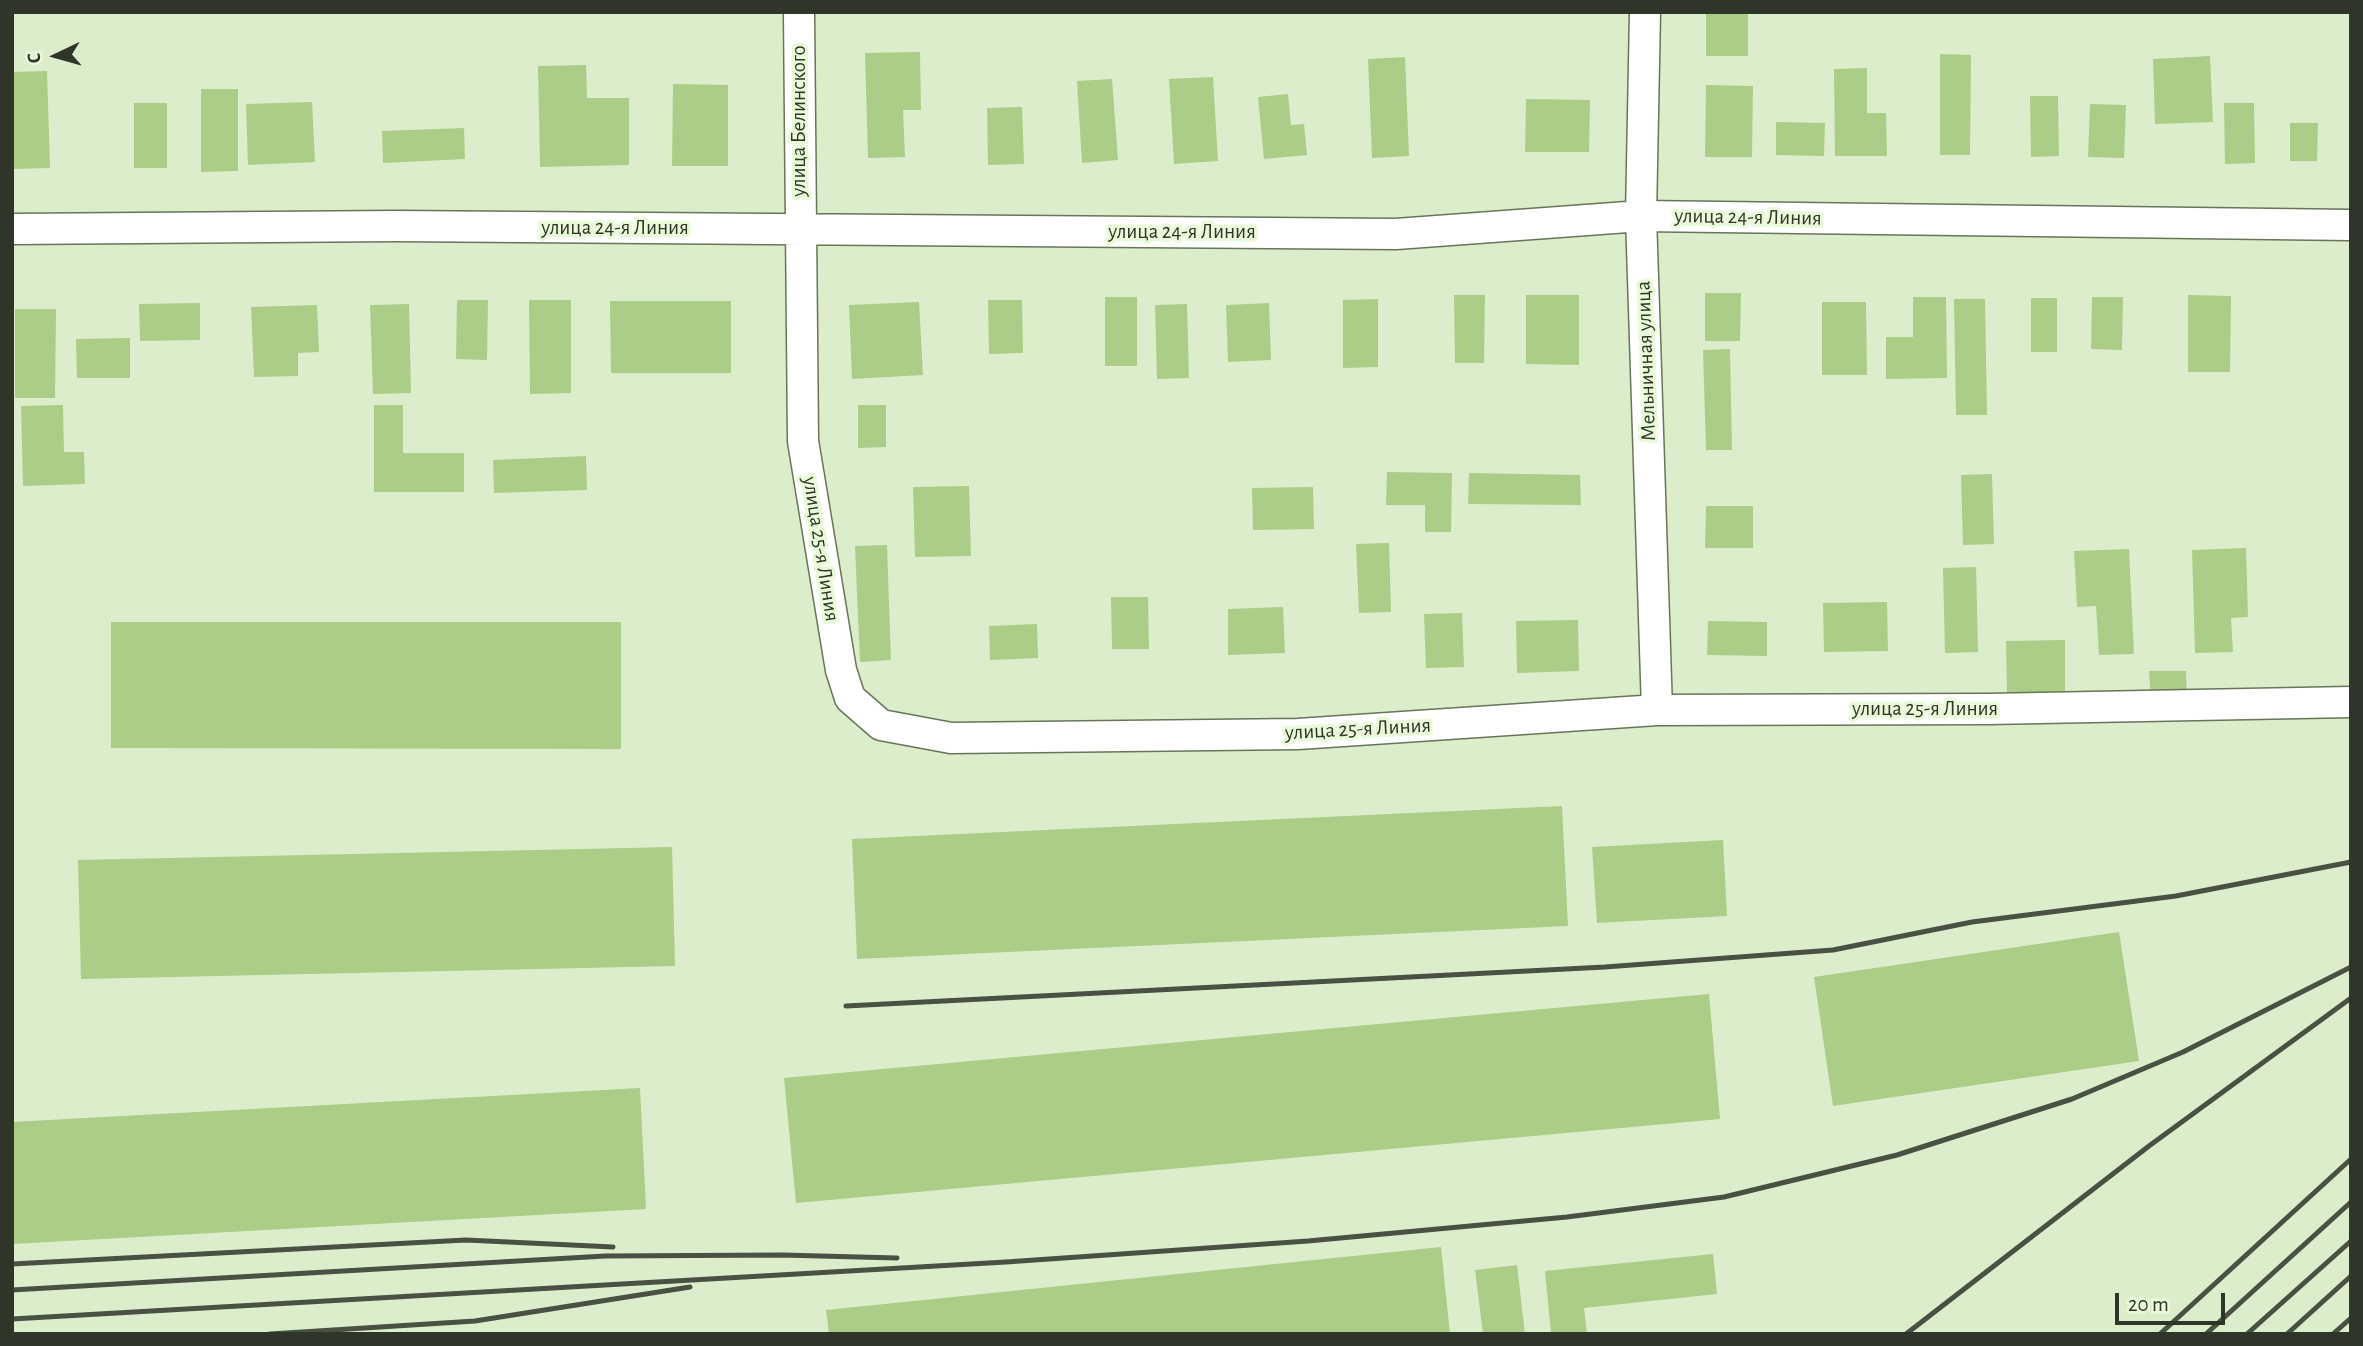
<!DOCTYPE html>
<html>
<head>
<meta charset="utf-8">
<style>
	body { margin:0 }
	#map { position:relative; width:2363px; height:1346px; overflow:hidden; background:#dcedcc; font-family:"Alegreya Sans",sans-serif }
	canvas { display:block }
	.frame { position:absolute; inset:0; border:14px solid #2f3529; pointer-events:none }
	.north { position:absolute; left:21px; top:21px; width:70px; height:70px; -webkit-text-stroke:5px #e9fad9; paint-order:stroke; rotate:265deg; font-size:19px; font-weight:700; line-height:28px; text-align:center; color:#2f3529 }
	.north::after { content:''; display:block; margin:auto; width:24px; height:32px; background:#2f3529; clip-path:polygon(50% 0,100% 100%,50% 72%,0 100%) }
	.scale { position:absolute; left:2115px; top:1293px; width:110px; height:32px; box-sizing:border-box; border:4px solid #2f3529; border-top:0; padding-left:9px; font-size:21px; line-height:24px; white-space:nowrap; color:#2f3529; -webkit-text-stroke:5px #e9fad9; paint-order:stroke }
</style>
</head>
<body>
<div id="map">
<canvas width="2363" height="1346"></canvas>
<div class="frame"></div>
<div class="north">С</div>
<div class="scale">20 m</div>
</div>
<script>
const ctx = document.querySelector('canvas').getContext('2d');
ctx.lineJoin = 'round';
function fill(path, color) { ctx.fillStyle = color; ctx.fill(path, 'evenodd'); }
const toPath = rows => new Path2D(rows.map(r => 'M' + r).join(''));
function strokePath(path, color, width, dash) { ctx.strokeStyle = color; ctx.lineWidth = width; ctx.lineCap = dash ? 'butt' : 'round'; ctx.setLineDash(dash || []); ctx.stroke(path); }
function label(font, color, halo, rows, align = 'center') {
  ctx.font = font + ' "Alegreya Sans",sans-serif'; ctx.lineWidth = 7; ctx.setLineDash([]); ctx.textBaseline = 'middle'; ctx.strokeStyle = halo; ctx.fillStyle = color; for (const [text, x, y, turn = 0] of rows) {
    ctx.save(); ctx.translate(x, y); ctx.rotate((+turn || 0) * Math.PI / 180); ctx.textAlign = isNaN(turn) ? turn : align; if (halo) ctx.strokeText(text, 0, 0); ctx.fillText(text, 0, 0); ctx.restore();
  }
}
fill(toPath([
	[1706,12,1748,12,1748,56,1706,56],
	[920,52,921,110,903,110,905,157,868,158,865,53],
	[1940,54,1971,55,1970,155,1940,155],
	[2210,56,2213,122,2155,124,2153,59],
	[1405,57,1409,156,1372,158,1368,59],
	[586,65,587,98,629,98,629,165,540,167,538,66],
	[1867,68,1867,113,1886,113,1887,156,1835,156,1834,69],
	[47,71,50,168,12,169,12,72],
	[1213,77,1218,161,1174,164,1169,79],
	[1112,79,1118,160,1082,163,1077,81],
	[673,84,728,85,728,166,672,166],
	[1706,85,1753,86,1752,157,1705,157],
	[201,89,238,89,238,171,201,172],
	[1288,94,1291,125,1304,124,1307,155,1264,159,1258,97],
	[2030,96,2058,96,2059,156,2031,157],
	[1526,99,1590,100,1589,152,1525,152],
	[312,102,315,162,248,165,246,104],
	[134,103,167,103,167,168,134,168],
	[2224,103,2254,103,2255,163,2225,164],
	[2090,104,2126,105,2124,158,2088,157],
	[1022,107,1024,164,988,165,987,108],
	[1776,122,1825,123,1824,156,1776,155],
	[2290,123,2318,123,2317,161,2290,161],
	[464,128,465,159,383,163,382,131],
	[1705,293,1741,293,1740,341,1705,341],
	[1454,295,1485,295,1484,363,1455,363],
	[1526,295,1579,295,1579,365,1526,364],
	[2188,295,2231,296,2230,372,2188,372],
	[1105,297,1137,297,1137,366,1105,366],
	[1913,297,1946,297,1947,378,1886,379,1886,337,1913,337],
	[2092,297,2123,297,2122,350,2091,349],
	[2031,298,2057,298,2057,352,2031,352],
	[1378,299,1378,367,1343,368,1343,300],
	[1954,299,1985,299,1987,415,1956,415],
	[457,300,488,300,487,360,456,359],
	[529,300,571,300,571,393,530,394],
	[988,300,1022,300,1023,353,989,354],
	[610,301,731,301,731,373,611,373],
	[919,302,923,375,852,379,849,305],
	[1822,302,1866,302,1867,375,1822,375],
	[200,303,200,340,140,341,139,304],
	[1269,303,1271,360,1228,362,1226,305],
	[409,304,411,393,373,394,370,305],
	[1187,304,1189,378,1157,379,1155,305],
	[317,305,319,352,298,353,298,376,254,377,251,307],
	[15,309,56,309,55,398,15,398],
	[130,338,130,378,77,378,76,339],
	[1730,349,1732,450,1706,450,1703,350],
	[63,405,64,452,84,452,85,484,23,486,21,406],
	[374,405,403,405,403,453,464,453,464,492,374,492],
	[858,405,886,405,886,447,858,448],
	[586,456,587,490,494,493,493,460],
	[1387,472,1452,473,1451,532,1425,532,1425,505,1386,505],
	[1469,473,1580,475,1581,505,1468,504],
	[1992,474,1994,544,1963,545,1961,475],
	[969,486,971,556,915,557,913,487],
	[1313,487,1314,529,1253,530,1252,488],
	[1706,506,1753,506,1753,548,1705,548],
	[1389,543,1391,612,1359,613,1356,544],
	[887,545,891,660,860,662,855,546],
	[2246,548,2248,617,2231,618,2233,652,2195,653,2192,550],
	[2129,549,2134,654,2099,655,2096,606,2077,607,2074,551],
	[1976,567,1978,652,1945,653,1943,568],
	[1111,597,1148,597,1149,649,1112,649],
	[1887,602,1888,651,1824,652,1823,603],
	[1283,607,1285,653,1228,655,1228,609],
	[1462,613,1464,667,1426,668,1424,614],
	[1578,620,1579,671,1517,673,1516,621],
	[1708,621,1767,622,1767,656,1707,655],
	[111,622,621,622,621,749,111,748],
	[1037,624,1038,658,990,660,989,626],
	[2065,640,2065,694,2007,694,2006,641],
	[2149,671,2186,671,2187,701,2151,702],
	[1562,806,1568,926,857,959,852,839],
	[1723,840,1727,916,1597,923,1592,847],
	[672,847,675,966,81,979,78,860],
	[2119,932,2139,1061,1833,1106,1814,977],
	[1709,994,1720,1119,796,1203,784,1078],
	[640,1088,646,1209,12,1244,12,1122],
	[1441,1247,1450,1334,829,1334,826,1310],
	[1713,1254,1717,1294,1584,1308,1587,1334,1551,1334,1545,1271],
	[1517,1265,1525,1334,1483,1334,1475,1270]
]), '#abcd87');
const minor = toPath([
	[799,12,803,441,841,670,850,698,881,725,951,738,1298,734,1657,710,1988,709,2351,702],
	[1645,12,1641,216,1657,710],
	[12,229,396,226,1396,234,1641,216,2351,225]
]);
strokePath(minor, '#677558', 33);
strokePath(minor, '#fff', 30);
strokePath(toPath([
	[846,1006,1605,967,1833,950,1972,922,2176,896,2351,862],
	[12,1264,466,1240,613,1247],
	[12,1290,605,1256,782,1255,897,1258],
	[12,1319,1006,1262,1308,1241,1567,1217,1724,1197,1897,1155,2072,1099,2183,1052,2351,967],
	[270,1334,475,1321,690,1287],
	[1906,1334,2149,1146,2351,998],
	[2160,1334,2351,1159],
	[2206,1334,2351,1202],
	[2247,1334,2351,1241],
	[2287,1334,2351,1276],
	[2333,1334,2351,1318]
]), '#495142', 5);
label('21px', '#2f3529', '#e9fad9', [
	["улица Белинского",799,121,-90],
	["улица 24-я Линия",1748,217,1],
	["улица 24-я Линия",615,228],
	["улица 24-я Линия",1182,232],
	["Мельничная улица",1646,361,-92],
	["улица 25-я Линия",821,549,81],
	["улица 25-я Линия",1925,709],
	["улица 25-я Линия",1358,729,-3]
]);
</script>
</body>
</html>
